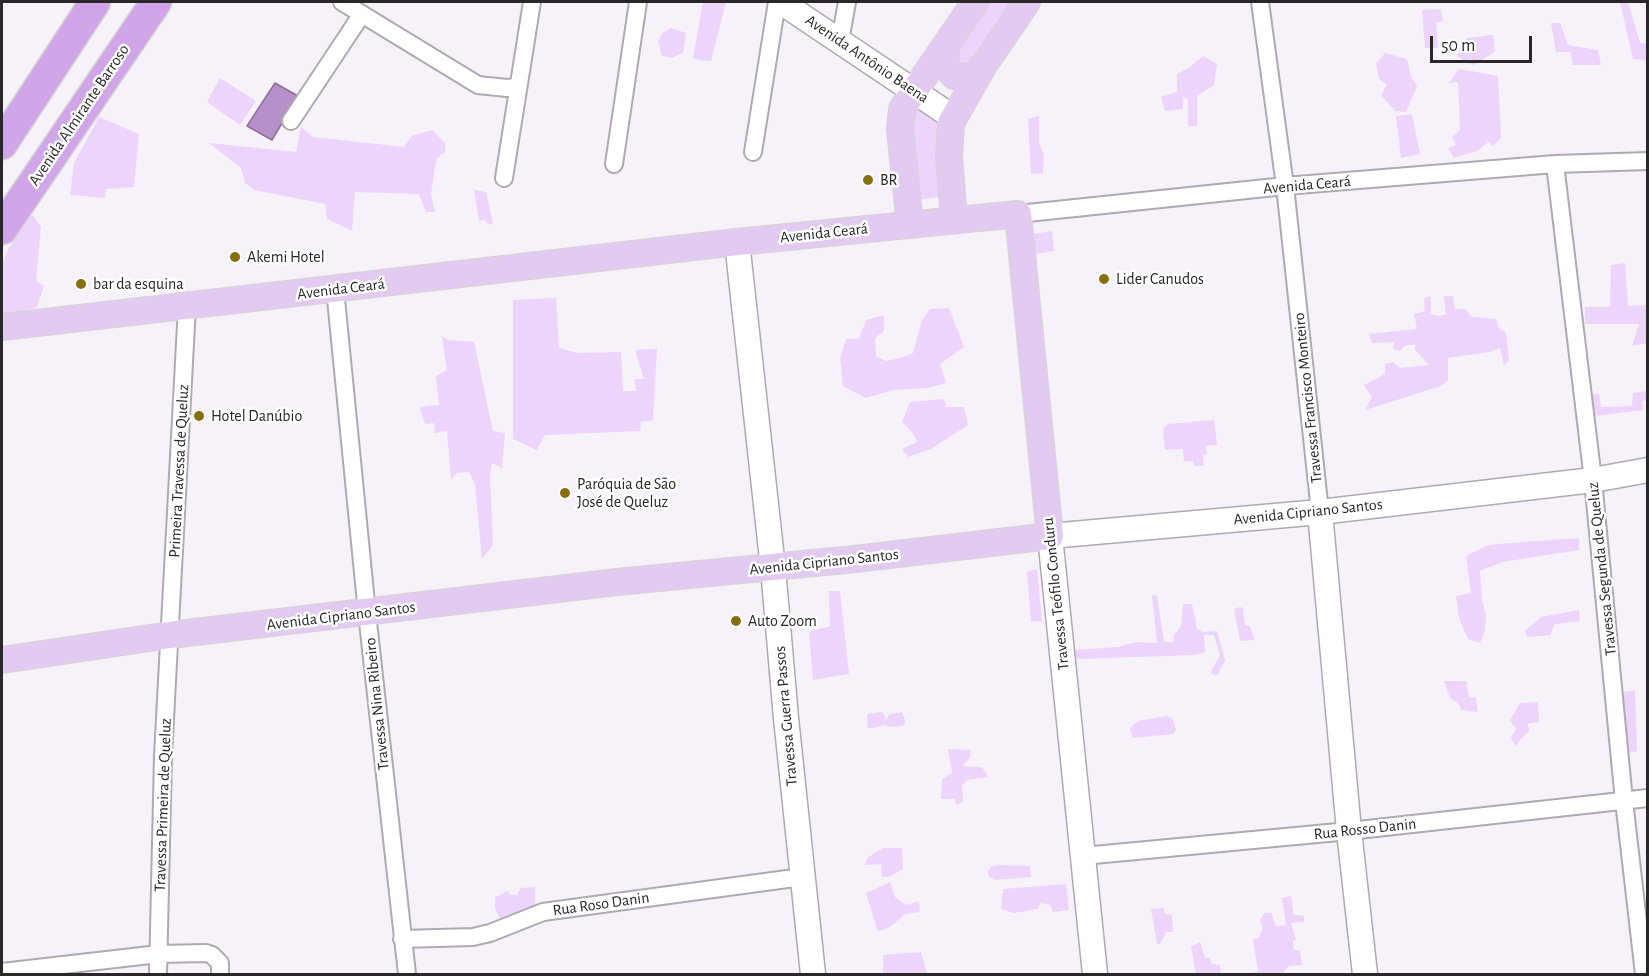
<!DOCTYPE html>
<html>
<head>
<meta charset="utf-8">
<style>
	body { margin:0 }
	#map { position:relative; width:1649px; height:976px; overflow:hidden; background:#f7f1fa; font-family:"Alegreya Sans",sans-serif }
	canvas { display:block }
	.frame { position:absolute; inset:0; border:3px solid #29272a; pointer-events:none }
	.scale { position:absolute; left:1430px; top:36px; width:102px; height:27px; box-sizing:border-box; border:3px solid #29272a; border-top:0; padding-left:8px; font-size:18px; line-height:21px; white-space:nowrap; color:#29272a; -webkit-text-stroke:4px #fff; paint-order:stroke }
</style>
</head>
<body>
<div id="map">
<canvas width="1649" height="976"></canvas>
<div class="frame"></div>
<div class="scale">50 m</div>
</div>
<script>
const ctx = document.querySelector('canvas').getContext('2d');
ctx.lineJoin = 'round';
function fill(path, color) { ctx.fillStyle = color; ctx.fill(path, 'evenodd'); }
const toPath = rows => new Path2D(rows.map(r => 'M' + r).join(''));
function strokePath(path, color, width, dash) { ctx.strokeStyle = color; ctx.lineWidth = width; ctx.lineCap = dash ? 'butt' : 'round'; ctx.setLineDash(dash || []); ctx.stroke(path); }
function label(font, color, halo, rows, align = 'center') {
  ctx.font = font + ' "Alegreya Sans",sans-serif'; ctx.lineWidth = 5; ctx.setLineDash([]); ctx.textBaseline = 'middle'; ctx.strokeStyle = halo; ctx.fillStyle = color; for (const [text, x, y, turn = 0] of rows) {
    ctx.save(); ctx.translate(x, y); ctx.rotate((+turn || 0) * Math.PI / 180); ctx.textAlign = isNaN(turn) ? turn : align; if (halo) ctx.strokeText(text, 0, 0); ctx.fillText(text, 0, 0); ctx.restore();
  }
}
fill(toPath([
	[703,2,726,2,711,61,693,59],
	[978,2,1017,2,974,66,959,71,953,39],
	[1620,2,1628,2,1640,43,1647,43,1647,60,1633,59],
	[1441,9,1443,21,1436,23,1438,48,1425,48,1422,10],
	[1551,23,1560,23,1568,45,1598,50,1601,65,1573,65,1570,52,1556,52],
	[671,28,686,33,683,53,672,58,662,56,658,42,662,33],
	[1493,35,1495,52,1473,65,1457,56,1467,38],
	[1385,53,1407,59,1411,76,1417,86,1406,112,1395,111,1381,95,1387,85,1379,79,1376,64],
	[1203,56,1217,64,1214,85,1197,96,1197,126,1188,126,1188,99,1183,97,1183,109,1165,111,1161,97,1177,92,1177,74,1189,68],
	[1459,69,1498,76,1501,138,1493,146,1488,142,1477,151,1454,158,1448,148,1456,145,1452,137,1460,130,1458,82,1449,83],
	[220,78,256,101,240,125,207,102],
	[917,102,943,120,943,197,915,200,910,111],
	[1412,114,1420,154,1401,158,1396,116],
	[1039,116,1039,143,1044,155,1043,173,1031,174,1028,119],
	[99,117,139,134,134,187,106,189,105,198,70,195,74,163],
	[301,127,313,137,404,147,412,136,432,130,445,143,445,153,440,155,436,161,431,194,435,212,426,212,419,194,355,192,352,231,327,219,325,204,254,190,245,183,241,168,209,143,296,152],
	[474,190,486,192,493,223,488,225,485,220,479,221],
	[33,215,41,227,36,281,44,286,37,307,2,321,2,263,19,227,29,217],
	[1052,231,1054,251,1034,254,1033,234],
	[1625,263,1628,306,1647,305,1647,343,1632,346,1639,324,1585,324,1585,307,1610,307,1611,265],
	[1431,296,1431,314,1439,316,1446,314,1444,296,1453,296,1455,309,1465,309,1472,317,1496,319,1499,328,1506,333,1509,360,1504,365,1500,348,1489,352,1448,358,1448,380,1441,386,1365,410,1372,397,1364,385,1385,374,1385,364,1393,362,1400,368,1429,365,1415,350,1415,345,1406,345,1400,351,1393,349,1394,342,1372,343,1369,334,1417,329,1414,314,1425,311,1424,298],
	[556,298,559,348,578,353,621,352,623,391,636,391,634,379,644,379,635,350,657,349,653,420,641,422,640,431,545,435,537,450,513,439,513,300],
	[949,308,964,347,940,364,946,383,928,388,893,390,866,398,843,386,840,358,846,339,859,339,866,320,884,315,884,331,875,338,876,356,886,361,901,358,913,353,922,320,930,309],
	[442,336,448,340,474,342,493,431,505,433,502,468,492,463,490,476,493,545,482,559,475,484,469,472,457,473,451,479,447,431,435,433,434,423,425,424,420,407,439,405,436,376,447,370],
	[1647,391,1647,400,1642,401,1643,410,1594,416,1590,395,1599,394,1601,407,1632,406,1633,393],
	[944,399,946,407,964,407,968,425,931,449,908,457,902,449,917,442,912,432,902,422,910,402],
	[1214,420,1217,445,1206,446,1207,454,1203,455,1204,466,1194,466,1193,461,1184,462,1183,449,1165,450,1163,429,1168,424],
	[1579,538,1579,550,1502,562,1480,571,1482,600,1486,615,1485,630,1480,643,1468,639,1459,618,1456,596,1471,593,1466,556,1489,545,1498,544],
	[1037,569,1042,621,1031,622,1027,572],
	[829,591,840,591,849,674,813,680,809,632,830,626],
	[1152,595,1157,596,1164,642,1173,642,1174,635,1181,626,1183,604,1192,604,1197,629,1203,632,1217,631,1225,660,1217,676,1210,673,1220,655,1214,635,1204,635,1205,652,1195,655,1077,659,1074,650,1118,647,1136,642,1157,643],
	[1240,607,1243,608,1245,625,1250,626,1255,640,1240,641,1234,609],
	[1579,610,1580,621,1555,624,1550,635,1527,637,1525,631,1541,617],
	[1444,681,1466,681,1469,697,1476,698,1478,712,1461,710,1458,703,1450,698],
	[1627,691,1635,691,1637,751,1629,753,1625,752,1621,693],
	[1538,702,1539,722,1527,724,1530,730,1515,746,1511,737,1516,729,1510,720,1520,703],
	[882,712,886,717,884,722,890,714,902,712,905,720,905,724,902,726,891,727,883,725,874,728,868,728,867,714],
	[1166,716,1172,718,1176,729,1174,734,1133,738,1130,730,1133,725,1139,721],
	[948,749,971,750,970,757,963,766,982,767,988,777,967,780,962,786,963,801,957,805,954,799,941,799,942,779,952,773],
	[883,848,902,848,903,869,889,877,882,877,881,864,865,865,867,858],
	[997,865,1030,866,1031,877,995,880,989,877,988,871,991,867],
	[890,882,895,897,906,905,919,901,920,912,905,914,890,927,878,932,866,893],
	[1066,884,1069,910,1053,912,1050,905,1040,903,1038,909,1014,913,1001,909,1003,889],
	[535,887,535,908,512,913,500,918,495,908,495,897,508,891,510,895,517,895,521,888],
	[1291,896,1294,915,1304,916,1304,922,1291,923,1296,940,1293,941,1294,950,1300,950,1302,965,1289,966,1283,973,1278,974,1251,974,1258,971,1253,939,1259,938,1263,928,1260,920,1264,913,1271,913,1276,926,1286,925,1282,898],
	[1163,908,1165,914,1172,915,1173,932,1166,932,1160,944,1157,944,1151,909],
	[1200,942,1205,958,1210,958,1212,964,1220,965,1221,974,1196,974,1191,946],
	[921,952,927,974,883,974,883,955]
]), '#edd4fb');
const water = toPath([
	[275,83,298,96,272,140,247,126,275,83]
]);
fill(water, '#b590c9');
strokePath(water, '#8b7099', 1.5);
const street = toPath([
	[342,2,478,85,507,88,517,87],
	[1260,2,1285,186,1320,512],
	[840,41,847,2],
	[291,121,362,14],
	[753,152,777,2],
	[614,164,638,2],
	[1555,164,1593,480,1624,801,1644,974],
	[504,178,532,2],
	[1018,214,1285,186,1555,164,1648,161],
	[335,289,367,613,407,974],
	[1083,856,1349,831,1648,798],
	[402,939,473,937,490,933,543,912,802,877],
	[2,972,159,954,206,953,212,955,220,963,220,974],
	[158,974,163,756,187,306]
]);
const secondary = toPath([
	[781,2,954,118],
	[737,242,773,568,786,718,813,974],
	[1320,512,1349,831,1365,974],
	[1095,974,1050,536,1320,512,1593,480,1648,470]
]);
const primary = toPath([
	[947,43,945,60,946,67,954,76,967,77,974,75,984,65],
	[954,219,949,157,951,123,984,65,1027,2],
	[910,225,900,129,902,109,975,2],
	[2,327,737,242,1018,214,1050,536,855,559,617,582,170,635,2,660]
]);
const highway = toPath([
	[2,144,95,2],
	[2,229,156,2]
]);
strokePath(street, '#afa9b2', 20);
strokePath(secondary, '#afa9b2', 27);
strokePath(primary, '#d4d4d4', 28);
strokePath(highway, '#d4d4d4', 33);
strokePath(street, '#fff', 16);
strokePath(secondary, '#fff', 24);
strokePath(primary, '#e3caf1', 26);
strokePath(highway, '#d1a6e8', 30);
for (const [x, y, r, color] of [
	[868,180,6,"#876f0f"],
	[235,257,6,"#876f0f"],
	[1104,279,6,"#876f0f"],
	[81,284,6,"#876f0f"],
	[199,416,6,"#876f0f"],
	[565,493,6,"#876f0f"],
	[736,621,6,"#876f0f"]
]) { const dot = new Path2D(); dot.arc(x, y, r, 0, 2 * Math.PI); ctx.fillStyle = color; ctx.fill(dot); strokePath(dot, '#fff', 2); }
label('16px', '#29272a', '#fff', [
	["Avenida Antônio Baena",867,59,34],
	["Avenida Almirante Barroso",79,115,-56],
	["Avenida Ceará",1307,185,-5],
	["Avenida Ceará",824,233,-6],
	["Avenida Ceará",341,289,-7],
	["Travessa Francisco Monteiro",1308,398,-96],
	["Primeira Travessa de Queluz",179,471,-87],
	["Avenida Cipriano Santos",1308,512,-6],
	["Avenida Cipriano Santos",824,562,-6],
	["Travessa Segunda de Queluz",1602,569,-96],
	["Travessa Teófilo Conduru",1056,594,-96],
	["Avenida Cipriano Santos",341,616,-7],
	["Travessa Nina Ribeiro",377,704,-96],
	["Travessa Guerra Passos",786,716,-95],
	["Travessa Primeira de Queluz",163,805,-88],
	["Rua Rosso Danin",1365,829,-6],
	["Rua Roso Danin",601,904,-8]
]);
label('16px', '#29272a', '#fff', [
	["BR",880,180],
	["Akemi Hotel",247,257],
	["Lider Canudos",1116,279],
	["bar da esquina",93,284],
	["Hotel Danúbio",211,416],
	["Paróquia de São",577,484],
	["José de Queluz",577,502],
	["Auto Zoom",748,621]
], 'left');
</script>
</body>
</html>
